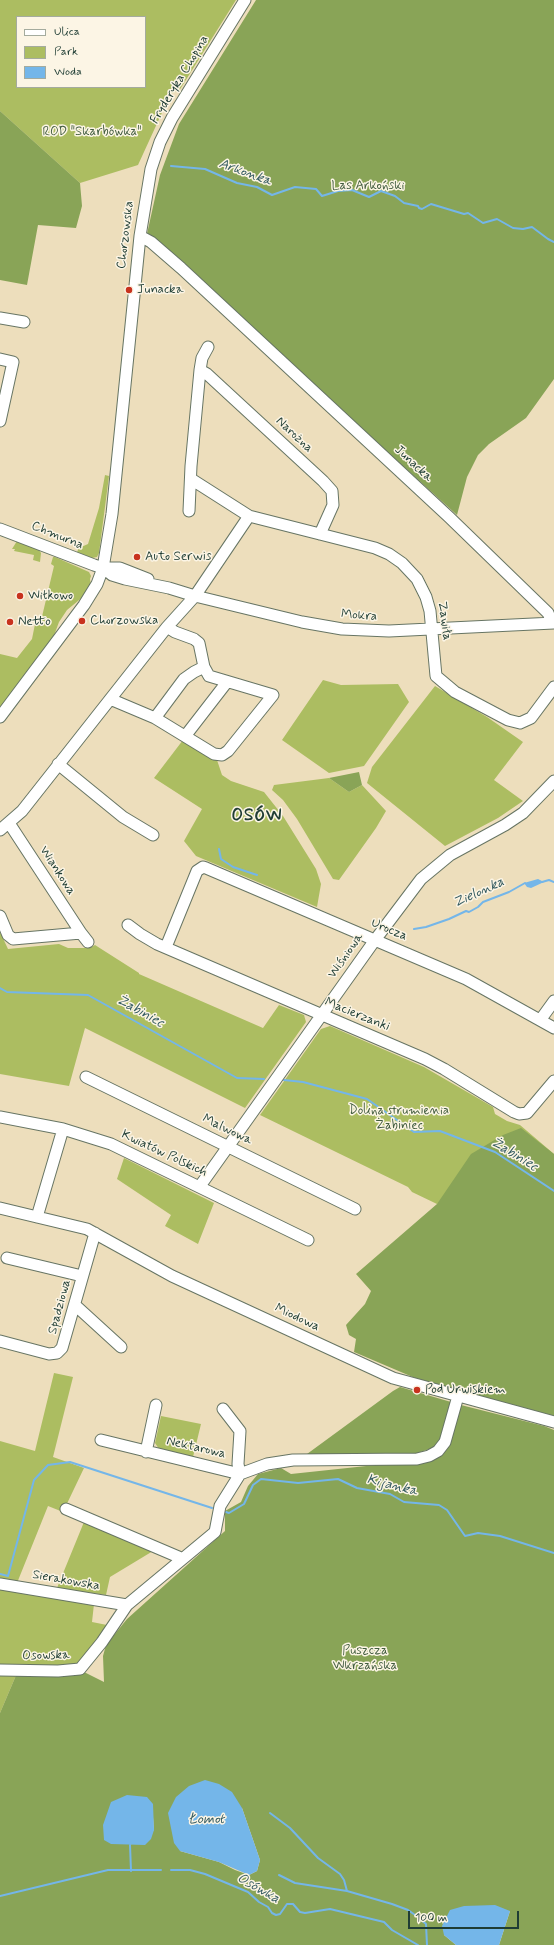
<!DOCTYPE html>
<html>
<head>
<meta charset="utf-8">
<style>
	body { margin:0 }
	#map { position:relative; width:554px; height:1945px; overflow:hidden; background:#eddebc; font-family:Mynerve,sans-serif }
	canvas { display:block }
	.legend { position:absolute; left:16px; top:16px; width:130px; height:72px; box-sizing:border-box; background:#fcf5e5; border:1px solid #a4ab9e; margin:0; padding:5px 7px; list-style:none; font-size:12px; color:#1f3d34 }
	.legend li { display:flex; align-items:center; gap:8px; height:20px }
	.legend b { width:20px; border:1px solid #a4ab9e }
	.scale { position:absolute; left:408px; top:1911px; width:111px; height:18px; box-sizing:border-box; border:2px solid #1f3d34; border-top:0; padding-left:5px; font-size:12px; line-height:14px; white-space:nowrap; color:#1f3d34; -webkit-text-stroke:3px #fcf5e5; paint-order:stroke }
</style>
</head>
<body>
<div id="map">
<canvas width="554" height="1945"></canvas>
<ul class="legend">
<li><b style="height:5px;background:#fff"></b>Ulica</li>
<li><b style="height:11px;background:#acbd61"></b>Park</li>
<li><b style="height:11px;background:#74b6e9"></b>Woda</li>
</ul>
<div class="scale">100 m</div>
</div>
<script>
const ctx = document.querySelector('canvas').getContext('2d');
ctx.lineJoin = 'round';
function fill(path, color) { ctx.fillStyle = color; ctx.fill(path, 'evenodd'); }
const toPath = rows => new Path2D(rows.map(r => 'M' + r).join(''));
function strokePath(path, color, width, dash) { ctx.strokeStyle = color; ctx.lineWidth = width; ctx.lineCap = dash ? 'butt' : 'round'; ctx.setLineDash(dash || []); ctx.stroke(path); }
function label(font, color, halo, rows, align = 'center') {
  ctx.font = font + ' Mynerve,sans-serif'; ctx.lineWidth = 3; ctx.setLineDash([]); ctx.textBaseline = 'middle'; ctx.strokeStyle = halo; ctx.fillStyle = color; for (const [text, x, y, turn = 0] of rows) {
    ctx.save(); ctx.translate(x, y); ctx.rotate((+turn || 0) * Math.PI / 180); ctx.textAlign = isNaN(turn) ? turn : align; if (halo) ctx.strokeText(text, 0, 0); ctx.fillText(text, 0, 0); ctx.restore();
  }
}
fill(toPath([
	[0,0,236,0,179,91,171,93,138,165,80,183,0,111],
	[17,17,145,17,145,87,17,87],
	[105,475,109,476,99,553,97,557,92,558,77,552,79,548,88,544,99,508],
	[17,541,39,550,41,553,40,562,33,560,34,555,14,551,15,549,12,549],
	[53,557,55,557,89,572,91,576,90,579,91,585,84,596,67,610,59,622,52,641,0,711,0,654,17,658,32,639,35,624,40,625,54,566,51,564],
	[323,680,341,685,398,684,409,702,364,766,329,773,282,740],
	[435,686,487,717,523,742,494,780,523,801,498,818,445,846,367,783,372,767],
	[183,740,217,760,222,775,231,781,264,792,283,816,316,869,321,884,317,907,196,856,184,841,202,809,154,778],
	[329,778,349,792,362,785,386,811,376,828,339,880,333,879,297,819,283,800,272,790,274,785],
	[0,932,8,949,59,944,68,948,90,948,95,945,139,973,139,974,263,1028,279,1005,304,1015,306,1022,245,1108,85,1028,69,1086,0,1074],
	[330,1026,424,1067,493,1107,495,1114,507,1121,520,1125,554,1154,554,1161,437,1204,412,1192,408,1187,260,1115,321,1029],
	[124,1158,214,1203,198,1244,165,1226,171,1215,117,1179],
	[54,1373,73,1377,53,1457,84,1468,63,1512,48,1506,17,1583,0,1580,0,1441,35,1451],
	[161,1416,201,1424,193,1457,159,1449,155,1443],
	[84,1522,153,1551,110,1577,106,1595,57,1588],
	[0,1589,94,1604,92,1622,107,1625,78,1668,0,1669],
	[0,1672,17,1673,0,1713]
]), '#acbd61');
fill(toPath([
	[256,0,554,0,554,379,526,418,489,444,478,455,467,477,457,515,147,234,160,175,179,124],
	[0,111,80,183,82,206,76,228,38,225,27,285,0,280],
	[359,772,362,785,349,792,329,778],
	[521,1128,554,1154,554,1417,547,1414,415,1378,354,1352,356,1339,349,1335,346,1325,365,1304,371,1291,356,1274,437,1204,471,1154,503,1135],
	[400,1387,451,1402,441,1439,435,1447,412,1455,307,1454,393,1391],
	[461,1405,544,1426,554,1430,554,1945,499,1945,510,1911,444,1935,456,1945,0,1945,0,1713,17,1673,82,1671,104,1682,103,1656,106,1645,127,1619,225,1531,225,1511,241,1502,248,1486,258,1474,281,1468,291,1474,432,1459,456,1418],
	[242,1808,260,1860,257,1871,249,1875,235,1870,219,1862,180,1851],
	[153,1817,154,1830,130,1845]
]), '#89a457');
fill(toPath([
	[538,879,544,882,531,888,527,887,524,883],
	[205,1780,219,1784,232,1792,242,1808,260,1860,257,1871,249,1875,219,1862,180,1851,174,1843,168,1813,176,1797,189,1786],
	[127,1795,147,1797,153,1804,154,1830,151,1839,145,1845,111,1844,104,1840,103,1825,111,1802],
	[495,1905,510,1911,499,1945,456,1945,444,1935,442,1926,450,1910,464,1906]
]), '#74b6e9');
strokePath(toPath([
	[171,166,205,169,237,183,257,187,272,195,295,187,316,189,322,196,338,191,352,190,369,197,381,191,395,196,404,203,418,206,419,208,422,209,431,204,464,214,468,213,483,223,497,219,513,228,523,229,532,227,548,239,554,242],
	[219,849,221,859,233,867,257,875],
	[542,882,549,880,554,882],
	[414,929,426,927,449,919,466,911,469,912,478,907,483,902,509,892,525,883],
	[0,988,7,992,88,995,237,1078,264,1079],
	[284,1080,303,1082,367,1099,414,1132,440,1131,495,1152,554,1191],
	[226,1512,229,1513,244,1504,253,1485,261,1479,298,1483,338,1479,357,1488,390,1494,404,1502,439,1505,447,1510,465,1536,478,1533,500,1536,554,1553],
	[0,1574,8,1576,34,1480,48,1465,70,1462,212,1508],
	[270,1813,290,1828,318,1858,340,1874,344,1880,347,1891,392,1904,408,1910,418,1917,426,1924,427,1945],
	[130,1845,131,1871],
	[171,1870,190,1870,205,1874,248,1892,259,1902,268,1907,272,1913,276,1915,280,1914,287,1904,293,1904,300,1912,305,1913,330,1909,384,1922,392,1930,418,1945],
	[279,1875,295,1883,347,1891],
	[0,1896,108,1870,161,1870]
]), '#74b6e9', 2);
const minor = toPath([
	[140,236,151,242,181,268,449,517,548,613,552,622],
	[0,318,24,322],
	[0,359,13,362,0,421],
	[200,370,207,374,323,481,332,491,333,505,320,534],
	[191,479,249,516,375,548,389,554,402,563,417,579,426,597,430,611,436,676,455,692,508,720,520,723,531,718,554,687],
	[189,511,191,466,200,370,202,358,208,347],
	[0,529,94,565,103,568,120,568,148,579],
	[103,568,112,575,125,579,169,588,195,596,302,622,342,629,389,631,554,623],
	[110,699,155,718,214,754,222,755,228,751,273,695,209,676,204,667,199,643,194,639,175,632,167,627],
	[0,717,84,605,97,584,103,568,112,514,140,236,151,169,160,142,172,118,245,0],
	[155,718,184,679,194,672,204,667],
	[186,735,227,682],
	[58,764,123,817,153,835],
	[0,830,22,811,167,627,195,596,249,516],
	[0,916,8,935,13,939,81,933,9,823],
	[128,925,140,934,157,944,425,1059,444,1069,514,1112,519,1114,527,1113,554,1081],
	[81,933,88,942],
	[166,947,197,871,203,867,206,868,466,979,554,1028],
	[541,1019,554,1001],
	[86,1077,355,1209],
	[0,1117,63,1129,111,1144,308,1240],
	[200,1186,375,940,421,879,450,855,505,825,523,813,554,781],
	[0,1208,87,1229,172,1276,393,1378,554,1422],
	[37,1217,63,1129],
	[7,1258,82,1276],
	[75,1305,121,1347],
	[0,1341,49,1354,57,1353,62,1348,95,1233],
	[101,1440,240,1474,238,1464,240,1431,223,1409],
	[146,1452,156,1405],
	[66,1509,181,1558],
	[0,1584,127,1605],
	[0,1670,58,1671,80,1669,102,1642,127,1605,215,1532,220,1506,240,1474,267,1464,293,1460,417,1459,429,1456,438,1451,445,1442,458,1396]
]);
strokePath(minor, '#677564', 13);
strokePath(minor, '#fff', 11);
for (const [x, y, r, color] of [
	[129,290,4,"#c8321e"],
	[137,557,4,"#c8321e"],
	[20,596,4,"#c8321e"],
	[82,621,4,"#c8321e"],
	[10,622,4,"#c8321e"],
	[417,1390,4,"#c8321e"]
]) { const dot = new Path2D(); dot.arc(x, y, r, 0, 2 * Math.PI); ctx.fillStyle = color; ctx.fill(dot); strokePath(dot, '#fcf5e5', 1.5); }
label('13px', '#1f3d34', '#fcf5e5', [
	["Fryderyka Chopina",180,80,-59],
	["Chorzowska",126,235,-83],
	["Narożna",294,435,43],
	["Junacka",413,464,43],
	["Chmurna",57,536,22],
	["Mokra",359,616,4],
	["Zawiła",444,621,82],
	["Wiankowa",57,871,57],
	["Urocza",389,930,23],
	["Wiśniowa",346,956,-55],
	["Macierzanki",357,1015,22],
	["Malwowa",227,1130,26],
	["Kwiatów Polskich",164,1154,25],
	["Spadziowa",60,1307,-75],
	["Miodowa",297,1318,25],
	["Nektarowa",196,1448,13],
	["Sierakowska",66,1581,10],
	["Osowska",46,1656,-1]
]);
label('13px', '#425d3f', '#fcf5e5', [
	["ROD \"Skarbówka\"",92,132],
	["Las Arkoński",368,186],
	["Dolina strumienia",399,1111],
	["Żabiniec",399,1126],
	["Puszcza",365,1651],
	["Wkrzańska",365,1666]
]);
label('13px', '#1f3d34', '#fcf5e5', [
	["Junacka",137,290],
	["Auto Serwis",145,557],
	["Witkowo",28,596],
	["Chorzowska",90,621],
	["Netto",18,622],
	["Pod Urwiskiem",425,1390]
], 'left');
label('italic 14px', '#345b61', '#fcf5e5', [
	["Arkonka",245,173,20],
	["Zielonka",479,893,-25],
	["Żabiniec",140,1012,29],
	["Żabiniec",514,1155,31],
	["Kijanka",392,1486,14],
	["Łomot",206,1820],
	["Osówka",258,1889,30]
]);
ctx.letterSpacing = '1px';
label('bold 17px', '#1f3d34', '#fcf5e5', [
	["OSÓW",257,816]
]);
ctx.letterSpacing = '0px';
</script>
</body>
</html>
